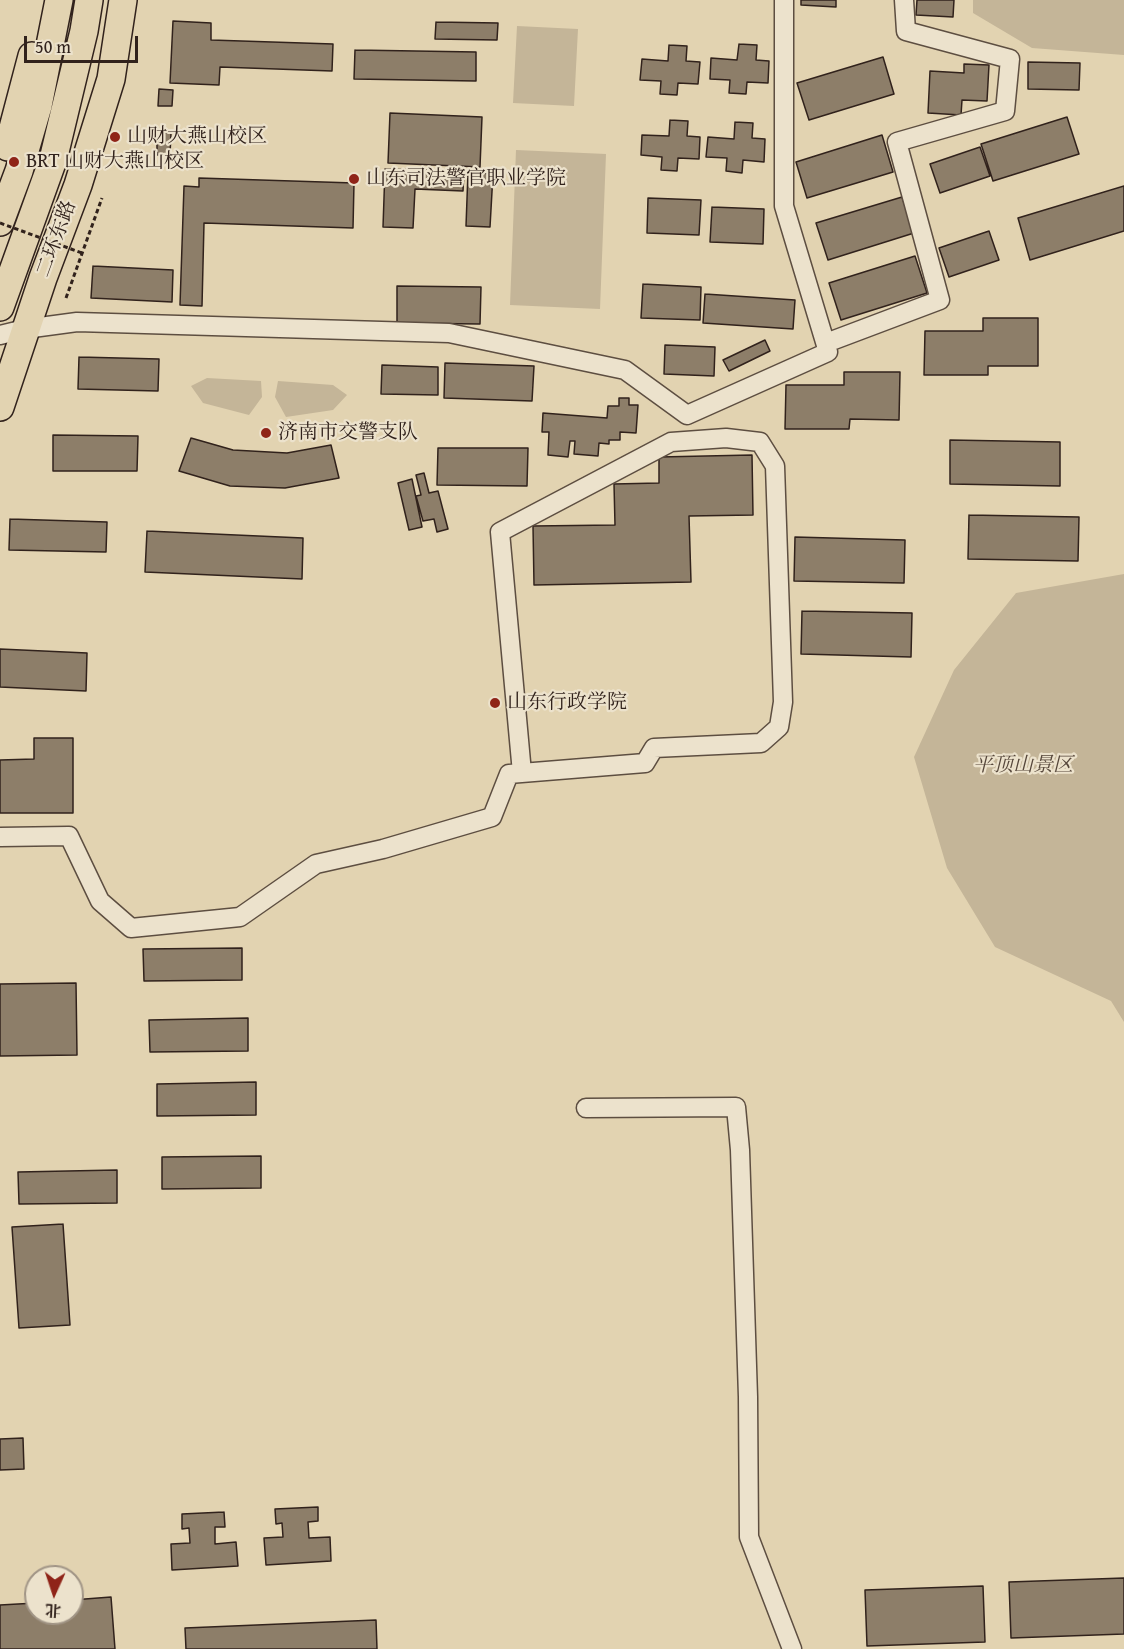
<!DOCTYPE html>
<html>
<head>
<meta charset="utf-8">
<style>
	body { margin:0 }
	#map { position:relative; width:1124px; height:1649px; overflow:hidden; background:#e2d3b1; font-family:"Gentium Book Plus","Noto Serif SC",serif }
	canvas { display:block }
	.north { position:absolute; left:24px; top:1565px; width:60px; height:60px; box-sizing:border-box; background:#ece2cc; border:2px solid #a19586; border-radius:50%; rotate:183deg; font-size:16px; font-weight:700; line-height:24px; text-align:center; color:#31221c }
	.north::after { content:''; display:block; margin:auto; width:21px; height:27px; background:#8f2418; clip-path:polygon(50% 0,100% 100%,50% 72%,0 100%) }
	.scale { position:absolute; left:24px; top:36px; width:114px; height:27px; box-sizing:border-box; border:3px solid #31221c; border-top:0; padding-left:8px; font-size:18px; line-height:21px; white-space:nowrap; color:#31221c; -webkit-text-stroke:4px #ece2cc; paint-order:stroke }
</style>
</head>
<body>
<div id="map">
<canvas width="1124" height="1649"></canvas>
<div class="north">北</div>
<div class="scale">50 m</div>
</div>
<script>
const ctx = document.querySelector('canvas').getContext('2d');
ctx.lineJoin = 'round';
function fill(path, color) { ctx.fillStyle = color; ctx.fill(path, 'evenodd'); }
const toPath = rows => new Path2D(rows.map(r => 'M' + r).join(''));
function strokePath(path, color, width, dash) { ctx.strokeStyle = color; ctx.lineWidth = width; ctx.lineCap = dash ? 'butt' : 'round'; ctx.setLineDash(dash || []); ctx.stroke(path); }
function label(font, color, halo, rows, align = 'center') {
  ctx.font = font + ' "Gentium Book Plus","Noto Serif SC",serif'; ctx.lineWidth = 4.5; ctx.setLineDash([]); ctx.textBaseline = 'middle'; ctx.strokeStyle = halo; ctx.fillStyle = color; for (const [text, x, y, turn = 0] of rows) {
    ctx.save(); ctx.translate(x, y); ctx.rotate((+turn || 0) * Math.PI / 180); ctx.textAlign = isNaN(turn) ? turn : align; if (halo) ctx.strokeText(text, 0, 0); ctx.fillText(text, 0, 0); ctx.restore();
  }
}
fill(toPath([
	[973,0,1124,0,1124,55,1032,48,973,13],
	[517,26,578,29,574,106,513,103],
	[516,150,606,154,600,309,510,305],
	[207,378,261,381,262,397,249,415,203,403,191,386],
	[278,381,333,385,347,395,333,410,286,417,275,397],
	[1124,574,1124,1022,1111,1001,995,947,947,868,914,757,954,670,1016,593]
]), '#c4b598');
const building = toPath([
	[801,0,836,0,836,7,801,5,801,0],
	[917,0,954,0,953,17,916,15,917,0],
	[173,21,211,23,211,40,333,44,332,71,220,67,219,85,170,83,173,21],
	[436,22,498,23,497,40,435,39,436,22],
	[739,44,757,45,756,60,769,61,768,83,747,82,746,94,729,93,730,80,710,79,711,58,737,60,739,44],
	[669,45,687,46,686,61,700,62,698,84,678,83,677,95,660,94,661,81,640,80,642,59,668,61,669,45],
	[355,50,476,52,476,81,354,79,355,50],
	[883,57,894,94,809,120,797,83,883,57],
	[1028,62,1080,63,1079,90,1028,89,1028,62],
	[964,64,989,65,987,101,962,100,961,115,928,113,930,71,964,73,964,64],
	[159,89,173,90,172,106,158,106,159,89],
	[390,113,482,117,480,167,388,163,390,113],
	[1067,117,1079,154,993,181,981,144,1067,117],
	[670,120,688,121,687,136,700,137,699,159,678,158,677,171,661,170,662,157,641,155,642,135,669,136,670,120],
	[735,122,753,123,752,138,765,139,764,162,743,160,742,173,726,171,727,158,706,157,708,137,734,139,735,122],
	[157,132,171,133,170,155,157,155,157,132],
	[882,135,893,172,807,198,796,162,882,135],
	[980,147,990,176,940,193,930,164,980,147],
	[385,169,464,171,463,191,415,189,413,228,383,227,385,169],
	[468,172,493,174,490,227,466,226,468,172],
	[199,178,354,183,353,228,204,223,202,306,180,305,184,186,199,187,199,178],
	[1124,186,1124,231,1030,260,1018,218,1124,186],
	[902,197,914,233,828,260,816,223,902,197],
	[648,198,701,200,699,235,647,233,648,198],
	[712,207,764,209,763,244,710,242,712,207],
	[989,231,999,260,949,277,939,248,989,231],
	[915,256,927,293,841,320,829,283,915,256],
	[93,266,173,270,172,302,91,298,93,266],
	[643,284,701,287,700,320,641,318,643,284],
	[397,286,481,287,480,324,397,323,397,286],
	[705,294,795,300,793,329,703,323,705,294],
	[983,318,1038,318,1038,366,988,366,988,375,924,375,925,331,983,331,983,318],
	[765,340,770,351,729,371,723,360,765,340],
	[665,345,715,347,714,376,664,374,665,345],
	[79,357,159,359,158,391,78,389,79,357],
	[445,363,534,366,532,401,444,398,445,363],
	[382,365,438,367,438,395,381,394,382,365],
	[844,372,900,372,899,420,850,419,849,429,785,429,786,385,844,385,844,372],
	[619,398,629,398,629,405,638,405,636,433,620,432,620,440,609,440,609,444,599,443,598,456,574,454,575,441,570,441,568,457,548,455,549,432,542,432,543,413,607,418,608,406,619,406,619,398],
	[53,435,138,436,137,471,53,471,53,435],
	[191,438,233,450,287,453,331,445,339,478,285,488,230,486,179,471,191,438],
	[950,440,1060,442,1060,486,950,484,950,440],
	[438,448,528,448,527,486,437,485,438,448],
	[752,455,753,515,689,516,691,582,534,585,533,526,615,525,614,484,659,483,659,457,752,455],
	[424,473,429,493,438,491,448,529,437,532,434,519,423,521,416,496,421,495,416,475,424,473],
	[412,479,422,527,409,530,398,483,412,479],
	[969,515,1079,517,1078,561,968,559,969,515],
	[10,519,107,522,106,552,9,550,10,519],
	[147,531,303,538,302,579,145,572,147,531],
	[795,537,905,540,904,583,794,581,795,537],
	[802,611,912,613,911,657,801,654,802,611],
	[0,649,87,653,86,691,0,687,0,649],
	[34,738,73,738,73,813,0,813,0,760,34,759,34,738],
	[242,948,242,980,144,981,143,949,242,948],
	[76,983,77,1055,0,1056,0,984,76,983],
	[248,1018,248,1051,150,1052,149,1020,248,1018],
	[256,1082,256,1115,157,1116,157,1084,256,1082],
	[261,1156,261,1188,162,1189,162,1157,261,1156],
	[117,1170,117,1203,19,1204,18,1172,117,1170],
	[63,1224,70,1325,19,1328,12,1227,63,1224],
	[23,1438,24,1469,0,1470,0,1439,23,1438],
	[318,1507,318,1521,308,1522,309,1538,330,1537,331,1561,266,1565,264,1538,283,1537,282,1523,276,1524,275,1509,318,1507],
	[224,1512,225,1527,215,1527,215,1544,236,1542,238,1566,172,1570,171,1544,190,1543,189,1528,182,1529,182,1514,224,1512],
	[1124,1578,1124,1634,1011,1638,1009,1582,1124,1578],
	[983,1586,985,1642,867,1646,865,1590,983,1586],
	[111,1597,115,1649,0,1649,0,1605,36,1603,36,1613,72,1613,72,1600,111,1597],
	[376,1620,377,1649,186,1649,185,1628,376,1620]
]);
fill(building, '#8d7e69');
strokePath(building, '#31221c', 1.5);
const minor = toPath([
	[0,335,25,329,77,322,449,333,625,370,687,415,828,352,784,206,784,0],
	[826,343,940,300,897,142,1005,111,1010,59,906,31,904,0],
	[0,837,69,836,100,901,131,928,240,917,316,864,383,849,492,817,509,774,645,763,654,748,761,743,779,727,783,702,775,466,760,442,726,438,671,442,500,532,522,773],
	[586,1108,736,1107,740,1150,748,1397,749,1537,792,1649]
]);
const highway = toPath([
	[8,147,32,56],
	[0,222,19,171,38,106,59,0],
	[0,307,53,160,84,31,89,0],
	[0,407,43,278,78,185,111,79,123,0]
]);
strokePath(minor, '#5d4e41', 21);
strokePath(highway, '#31221c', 30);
strokePath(toPath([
	[66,298,102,198]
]), '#31221c', 3, [4.5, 3]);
strokePath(minor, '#ece2cc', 18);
strokePath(highway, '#e2d3b1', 27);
strokePath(toPath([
	[0,223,82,253]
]), '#31221c', 3, [4.5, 3]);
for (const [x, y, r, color] of [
	[115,137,6,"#8f2418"],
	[14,162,6,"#8f2418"],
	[354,179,6,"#8f2418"],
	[266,433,6,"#8f2418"],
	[495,703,6,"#8f2418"]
]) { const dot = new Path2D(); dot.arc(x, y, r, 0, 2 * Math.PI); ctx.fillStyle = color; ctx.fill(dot); strokePath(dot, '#ece2cc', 2); }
label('20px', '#31221c', '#ece2cc', [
	["山财大燕山校区",127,137],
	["BRT 山财大燕山校区",26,162],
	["山东司法警官职业学院",366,179],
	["济南市交警支队",278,433],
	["山东行政学院",507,703]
], 'left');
label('20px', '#31221c', '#ece2cc', [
	["二环东路",57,239,-70]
]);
label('italic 20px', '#56473b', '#ece2cc', [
	["平顶山景区",1023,766]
]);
</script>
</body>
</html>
